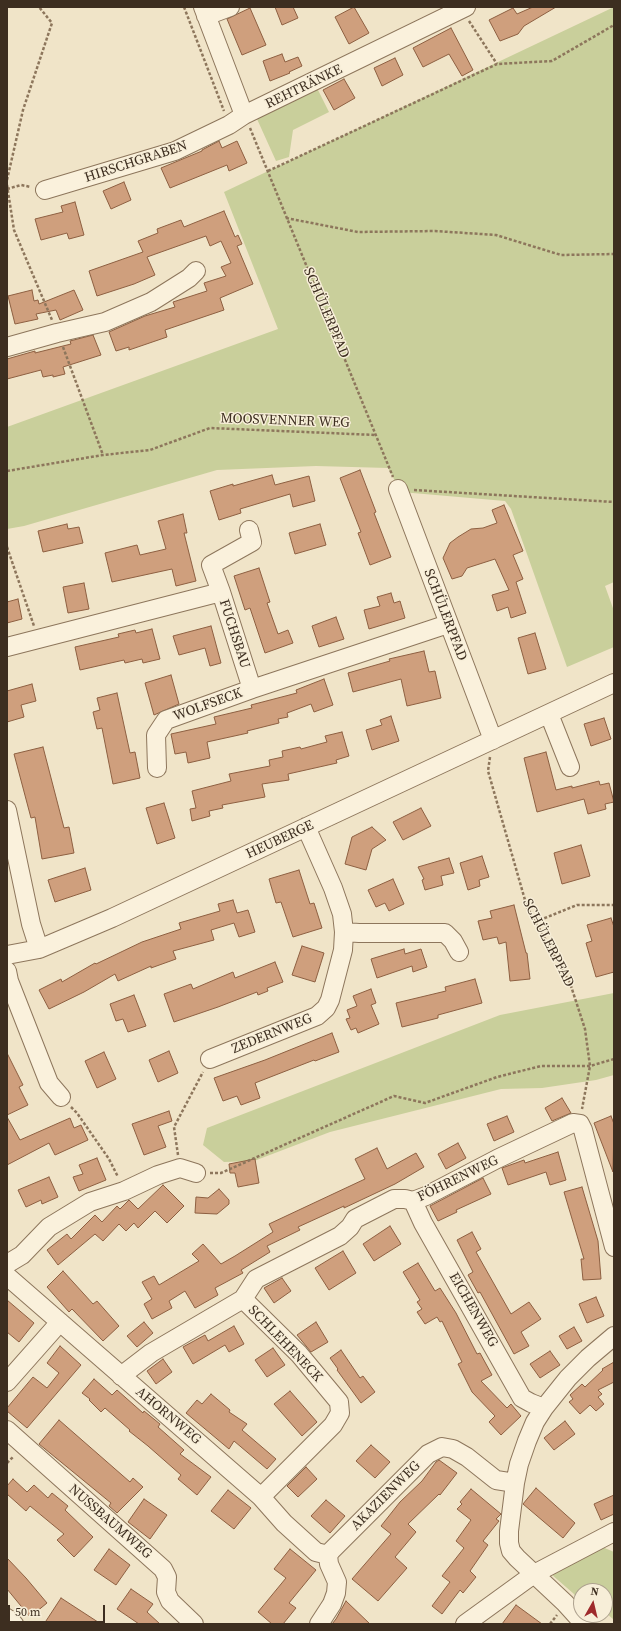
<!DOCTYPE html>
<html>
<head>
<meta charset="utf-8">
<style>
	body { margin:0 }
	#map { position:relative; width:621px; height:1631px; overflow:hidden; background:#f0e4c8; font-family:"Source Serif 4",serif }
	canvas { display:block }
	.frame { position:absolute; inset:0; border:8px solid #3d2e20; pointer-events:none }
	.north { position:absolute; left:573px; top:1583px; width:40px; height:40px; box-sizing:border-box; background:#f7eed8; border:1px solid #ada18e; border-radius:50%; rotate:8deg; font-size:11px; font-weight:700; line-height:16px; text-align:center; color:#3d2e20 }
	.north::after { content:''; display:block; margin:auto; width:14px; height:18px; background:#9e2a2b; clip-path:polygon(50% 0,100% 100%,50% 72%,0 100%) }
	.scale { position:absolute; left:8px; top:1605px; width:97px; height:18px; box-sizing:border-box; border:2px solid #3d2e20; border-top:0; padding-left:5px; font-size:12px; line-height:14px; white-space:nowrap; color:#3d2e20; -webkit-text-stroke:3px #f7eed8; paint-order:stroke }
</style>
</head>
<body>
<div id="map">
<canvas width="621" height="1631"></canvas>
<div class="frame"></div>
<div class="north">N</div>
<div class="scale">50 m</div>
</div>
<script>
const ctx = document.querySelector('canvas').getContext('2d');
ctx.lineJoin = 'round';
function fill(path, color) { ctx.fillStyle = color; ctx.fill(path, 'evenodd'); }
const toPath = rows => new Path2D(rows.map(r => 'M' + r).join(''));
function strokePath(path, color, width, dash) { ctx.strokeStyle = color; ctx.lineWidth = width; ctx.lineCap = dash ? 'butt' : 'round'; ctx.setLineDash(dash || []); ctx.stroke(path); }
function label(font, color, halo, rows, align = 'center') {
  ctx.font = font + ' "Source Serif 4",serif'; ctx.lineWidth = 3; ctx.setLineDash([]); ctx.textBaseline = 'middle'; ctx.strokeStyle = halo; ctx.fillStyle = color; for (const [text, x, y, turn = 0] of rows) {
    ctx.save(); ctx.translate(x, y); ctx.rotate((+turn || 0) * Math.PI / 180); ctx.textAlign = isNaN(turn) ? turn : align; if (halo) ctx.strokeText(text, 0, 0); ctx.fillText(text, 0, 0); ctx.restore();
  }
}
fill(toPath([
	[614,7,614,582,605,586,614,611,614,647,567,667,511,509,505,501,401,492,388,468,316,466,217,470,24,526,7,529,7,427,278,329,224,192],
	[317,88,329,112,293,130,289,157,276,161,257,119],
	[614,993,614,1075,596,1080,542,1088,501,1089,330,1132,254,1161,224,1162,203,1145,207,1128,500,1015],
	[600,1546,614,1552,614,1620,605,1612,605,1591,581,1591,581,1607,574,1594,551,1574]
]), '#c9cf9b');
const building = toPath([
	[275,7,293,7,298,18,282,25,275,7],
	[354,7,369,33,349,44,335,17,354,7],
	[533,7,556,7,524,26,518,34,500,41,489,20,513,8,517,14,533,7],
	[250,8,266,45,242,55,227,19,250,8],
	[451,28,473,70,462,76,449,54,423,67,413,48,451,28],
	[282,54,285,62,298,57,302,66,289,72,290,73,270,81,263,61,282,54],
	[395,58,403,75,382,86,374,68,395,58],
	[344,79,355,98,334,110,323,90,344,79],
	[219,141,222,148,237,141,247,163,229,171,227,165,170,188,161,168,202,151,202,150,219,141],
	[124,182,131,200,111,209,103,191,124,182],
	[75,202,84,235,69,239,67,233,41,240,35,219,63,212,61,206,75,202],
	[224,211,235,237,238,235,242,244,237,246,253,284,220,298,224,310,165,330,167,337,129,350,129,347,116,351,109,332,145,316,175,307,173,302,207,291,204,283,226,276,221,267,231,263,221,241,210,246,206,236,147,257,155,275,134,284,97,296,89,271,143,252,138,241,158,233,157,229,181,220,184,227,224,211],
	[32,290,34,301,38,300,39,304,74,290,83,310,60,320,56,310,36,314,38,319,15,324,8,296,32,290],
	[93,335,101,355,63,367,65,374,53,377,53,375,43,377,41,370,7,379,7,359,35,351,35,353,71,344,70,341,93,335],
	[360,470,376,512,374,513,391,557,370,565,358,533,361,532,340,478,360,470],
	[272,475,275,485,309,476,315,501,293,507,290,494,240,509,241,513,219,520,210,491,233,484,233,486,272,475],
	[504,505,523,551,513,555,523,579,516,582,526,613,511,618,508,607,497,611,492,595,509,590,495,559,467,568,462,576,452,579,443,558,450,543,458,537,471,529,483,528,497,523,492,510,504,505],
	[183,514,187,533,184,533,196,581,176,586,172,569,112,582,105,553,137,545,140,555,166,549,158,521,183,514],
	[67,524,68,529,79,527,83,543,43,552,38,531,67,524],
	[320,524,326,545,295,554,289,533,320,524],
	[259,568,270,602,267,603,278,634,288,630,293,643,265,653,250,608,245,610,234,576,259,568],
	[84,583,89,609,68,613,63,587,84,583],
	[391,593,394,603,400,601,405,618,369,629,364,610,380,606,377,597,391,593],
	[18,599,22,619,7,623,7,602,18,599],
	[336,617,344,639,319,647,312,626,336,617],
	[211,626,221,663,210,666,205,648,179,655,173,636,211,626],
	[152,629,160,659,143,663,142,659,125,663,124,660,80,670,75,647,119,637,118,634,135,630,136,633,152,629],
	[535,633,546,669,528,674,518,638,535,633],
	[424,651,429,672,435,671,441,698,407,706,401,679,353,692,348,673,390,661,389,659,424,651],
	[171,675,179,704,154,715,145,683,171,675],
	[324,679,333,705,314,712,311,704,287,713,288,717,278,719,279,723,247,731,248,733,207,742,210,758,188,763,186,752,175,754,171,734,216,724,214,717,252,708,251,705,297,693,296,690,324,679],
	[32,684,36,701,21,705,24,717,7,722,7,691,32,684],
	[117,693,130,753,135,752,140,778,113,784,102,728,97,729,93,712,100,710,97,698,117,693],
	[391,716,399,741,372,750,366,730,382,725,380,720,391,716],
	[604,718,611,739,591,746,584,724,604,718],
	[342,732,349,756,336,760,337,763,288,774,289,780,262,784,265,797,222,805,223,808,209,811,210,816,192,821,190,809,196,808,192,791,231,781,229,774,270,766,269,760,283,757,282,751,300,747,301,749,327,742,325,736,342,732],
	[43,747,64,828,69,827,74,853,42,859,35,817,31,818,14,754,43,747],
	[546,752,556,790,572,786,572,788,599,781,600,785,609,783,614,802,605,804,606,809,588,814,584,799,537,812,524,758,546,752],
	[164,803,175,838,157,844,146,808,164,803],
	[421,808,431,826,403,840,393,822,421,808],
	[372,827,386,840,372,849,366,870,345,864,352,837,372,827],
	[581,845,590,876,562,884,554,853,581,845],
	[482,856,489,877,479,880,480,886,468,890,460,863,482,856],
	[449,858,454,873,441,876,443,885,425,890,422,880,424,879,418,867,449,858],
	[85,868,91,890,55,902,48,880,85,868],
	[299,870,310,904,314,903,322,928,293,937,281,902,276,903,269,879,299,870],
	[393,879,404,904,389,911,385,903,376,907,368,890,393,879],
	[233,900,237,913,248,910,255,932,239,937,234,923,211,930,214,940,173,951,176,959,151,968,151,966,118,981,115,974,84,992,49,1009,39,990,61,979,62,982,95,963,96,964,142,942,181,929,179,923,220,911,218,904,233,900],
	[514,905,526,953,527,953,530,979,510,981,506,942,499,944,497,937,483,940,478,921,492,918,490,911,514,905],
	[611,918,614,927,614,972,596,977,586,943,592,941,587,925,611,918],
	[302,946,324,953,315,982,292,975,302,946],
	[404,949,405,954,421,949,427,967,413,972,412,966,377,978,371,959,404,949],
	[275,962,283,982,267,988,268,991,258,995,257,992,218,1007,174,1022,164,994,191,984,193,989,233,972,235,978,275,962],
	[475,979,482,1003,438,1015,438,1018,402,1027,396,1003,446,991,445,987,475,979],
	[371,989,376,1003,371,1005,379,1024,358,1033,356,1028,351,1030,346,1019,350,1018,347,1010,357,1006,353,996,371,989],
	[134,995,146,1026,128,1032,123,1019,116,1021,110,1004,134,995],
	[332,1033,339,1052,315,1061,314,1060,255,1083,260,1098,241,1105,237,1096,223,1101,214,1078,265,1060,332,1033],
	[169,1051,178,1073,158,1082,149,1060,169,1051],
	[104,1052,116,1079,97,1088,85,1061,104,1052],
	[7,1053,23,1085,19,1087,28,1105,7,1115,7,1053],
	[562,1098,571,1113,552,1121,545,1108,562,1098],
	[169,1111,172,1121,158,1126,166,1147,144,1155,132,1124,169,1111],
	[507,1116,514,1132,494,1141,487,1124,507,1116],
	[611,1116,614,1124,613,1172,594,1123,611,1116],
	[7,1117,20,1140,70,1118,74,1128,81,1125,88,1140,55,1155,49,1143,7,1165,7,1117],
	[458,1143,466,1158,446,1169,438,1154,458,1143],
	[377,1148,387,1169,416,1153,424,1167,395,1184,344,1208,344,1206,298,1227,300,1230,267,1246,270,1252,241,1270,243,1273,215,1288,218,1295,195,1308,185,1291,169,1301,172,1308,152,1319,144,1304,152,1299,142,1282,154,1276,159,1285,199,1261,192,1254,203,1244,221,1264,235,1256,273,1232,269,1224,365,1179,355,1159,377,1148],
	[558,1152,566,1180,550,1185,546,1172,508,1185,502,1168,524,1160,525,1163,558,1152],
	[97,1158,106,1180,79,1191,73,1177,83,1174,79,1165,97,1158],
	[255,1159,259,1183,238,1187,235,1173,230,1173,229,1164,255,1159],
	[49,1177,58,1197,42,1204,41,1200,26,1207,18,1190,49,1177],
	[483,1178,491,1194,456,1210,457,1212,438,1221,430,1206,483,1178],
	[163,1185,184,1206,167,1223,155,1211,138,1228,134,1223,126,1231,119,1224,103,1241,95,1234,58,1265,47,1250,67,1234,71,1239,95,1215,102,1222,117,1206,120,1209,129,1200,138,1209,163,1185],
	[582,1187,598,1241,601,1279,583,1280,581,1259,584,1259,564,1192,582,1187],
	[219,1189,229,1200,229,1204,217,1214,195,1213,196,1197,208,1198,219,1189],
	[390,1226,401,1244,374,1261,363,1244,390,1226],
	[472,1232,481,1249,476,1252,511,1314,529,1302,541,1319,521,1332,529,1346,514,1354,480,1292,478,1293,468,1275,473,1272,457,1240,472,1232],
	[343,1251,356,1273,329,1290,315,1268,343,1251],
	[418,1263,435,1291,440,1288,456,1313,477,1354,480,1353,492,1375,481,1381,507,1408,511,1404,521,1416,501,1435,489,1422,495,1416,472,1392,458,1364,462,1362,442,1321,440,1322,437,1317,425,1324,417,1312,422,1309,417,1302,420,1300,403,1272,418,1263],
	[63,1271,93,1304,97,1301,119,1326,103,1341,72,1309,69,1312,47,1287,63,1271],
	[282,1278,291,1291,274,1303,264,1288,282,1278],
	[596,1297,604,1316,587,1323,579,1304,596,1297],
	[7,1300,34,1323,19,1342,7,1332,7,1300],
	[144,1322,153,1333,137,1347,127,1336,144,1322],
	[316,1322,328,1342,311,1352,297,1335,316,1322],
	[234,1326,244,1344,229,1352,225,1345,193,1364,183,1347,205,1335,208,1341,234,1326],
	[574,1327,582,1341,567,1349,559,1336,574,1327],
	[60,1346,81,1365,27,1428,7,1411,7,1408,33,1377,47,1388,59,1373,47,1363,60,1346],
	[273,1348,285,1365,267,1377,255,1360,273,1348],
	[341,1350,360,1378,363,1376,375,1392,361,1403,337,1370,338,1369,330,1358,341,1350],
	[550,1351,560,1365,540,1378,530,1364,550,1351],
	[163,1359,172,1372,156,1384,147,1371,163,1359],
	[614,1362,614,1382,598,1390,602,1394,598,1397,604,1404,596,1411,590,1405,580,1414,569,1402,573,1399,570,1395,582,1384,585,1387,603,1370,602,1369,614,1362],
	[94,1379,112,1395,117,1390,143,1413,144,1411,160,1424,158,1427,184,1450,180,1454,211,1477,197,1495,178,1479,181,1475,148,1446,129,1431,130,1430,105,1408,101,1412,89,1400,90,1399,82,1393,94,1379],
	[290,1391,317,1422,302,1436,274,1404,290,1391],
	[211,1394,230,1410,229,1412,247,1424,242,1430,276,1459,267,1469,234,1441,229,1449,186,1413,197,1400,202,1404,211,1394],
	[59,1420,130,1482,133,1478,143,1487,117,1513,109,1506,111,1503,39,1444,59,1420],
	[565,1421,575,1434,554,1450,544,1438,565,1421],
	[371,1445,390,1462,375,1478,356,1461,371,1445],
	[439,1460,457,1473,440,1495,439,1494,408,1524,416,1532,395,1557,407,1568,378,1601,352,1579,391,1534,381,1526,400,1502,422,1481,436,1462,439,1460],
	[306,1467,317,1479,298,1497,287,1486,306,1467],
	[13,1479,27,1492,34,1485,48,1498,52,1493,68,1506,65,1510,93,1537,74,1557,57,1540,64,1534,30,1506,26,1511,7,1494,7,1486,13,1479],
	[536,1488,575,1523,563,1538,523,1504,536,1488],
	[471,1489,501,1514,496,1519,499,1521,483,1541,488,1545,470,1571,476,1577,463,1593,460,1590,442,1614,432,1606,450,1582,442,1576,464,1548,456,1541,471,1520,457,1509,462,1504,460,1502,471,1489],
	[228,1490,251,1508,234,1529,211,1511,228,1490],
	[614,1495,614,1514,601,1520,594,1504,614,1495],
	[144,1499,167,1515,150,1539,128,1522,144,1499],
	[326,1500,345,1516,330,1533,311,1516,326,1500],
	[109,1549,130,1565,116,1585,94,1570,109,1549],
	[290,1549,316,1570,289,1603,296,1608,283,1624,272,1624,258,1612,286,1578,274,1569,290,1549],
	[7,1558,26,1578,47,1603,30,1617,7,1589,7,1558],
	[131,1589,153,1604,147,1612,160,1624,139,1624,117,1609,131,1589],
	[61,1598,101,1624,44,1624,61,1598],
	[346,1601,370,1624,332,1624,336,1619,346,1601],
	[516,1605,542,1624,502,1624,516,1605]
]);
fill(building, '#cf9f7d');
strokePath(building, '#8d5f41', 1);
const minor = toPath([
	[203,7,244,115,466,7],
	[206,16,230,7],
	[45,190,175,151,229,125,244,115],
	[7,347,57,333,105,322,151,302,189,278,196,271],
	[398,489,493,740],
	[221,592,211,565,252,542,249,530],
	[7,647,221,592,252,689,448,624],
	[549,714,570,767],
	[157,768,156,735,166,720,252,689],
	[7,810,31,924,39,949],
	[344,932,359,933,445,933,453,941,459,952],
	[7,955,39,949,112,918,614,683],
	[7,971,9,981,49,1083,61,1097],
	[210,1059,317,1016,326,1008,330,1000,343,950,344,932,342,914,333,888,306,827],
	[413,1201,423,1223,522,1398,531,1403,544,1408],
	[7,1264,22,1255,49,1227,90,1202,124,1191,158,1175,180,1168,196,1173],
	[7,1276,261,1497,284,1523,316,1552,328,1555],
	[243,1299,299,1354,339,1402,340,1413,333,1425,261,1497],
	[121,1376,151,1353,243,1299,256,1279,340,1236,350,1227,355,1219,394,1199,405,1199,413,1201,426,1196,497,1159,573,1123,580,1124,583,1130,614,1247],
	[7,1382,60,1322],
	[7,1430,163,1569,167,1577,166,1592,170,1601,194,1624],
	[7,1618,14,1624],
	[319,1624,332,1604,336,1593,337,1582,329,1564,328,1555,331,1551,428,1454,442,1447,453,1449,467,1457,496,1480,515,1483],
	[465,1624,534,1574,614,1532],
	[584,1624,565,1603,517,1558,511,1551,509,1543,509,1531,515,1483,519,1464,527,1441,535,1422,544,1408,568,1378,588,1358,614,1336]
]);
strokePath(minor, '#8d765c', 20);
strokePath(toPath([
	[184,7,224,111],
	[469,21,497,64],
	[250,128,393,477],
	[268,171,497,64,552,61,614,25],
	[7,180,23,110,52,23,39,7],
	[7,185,14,230,52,320],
	[7,189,21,185,31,187],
	[286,218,358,232,435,231,496,235,561,255,614,254],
	[63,347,103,455],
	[7,471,103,455,150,450,210,428,376,435],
	[414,490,614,502],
	[7,547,34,626],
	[490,757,488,771,527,907,570,983,585,1029,590,1066,582,1109],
	[535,922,577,905,614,905],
	[71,1107,77,1113,109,1159,118,1177],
	[178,1155,174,1127,203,1072],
	[210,1173,221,1173,394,1096,425,1103,497,1077,541,1066,590,1066,614,1059],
	[7,1463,14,1456],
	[550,1624,557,1615]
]), '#8d765c', 2.5, [3, 2]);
strokePath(minor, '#faf1dc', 18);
label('14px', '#3d2e20', '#f7eed8', [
	["REHTRÄNKE",304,87,-26],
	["HIRSCHGRABEN",136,162,-18],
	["SCHÜLERPFAD",326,313,67],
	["MOOSVENNER WEG",285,421,2],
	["SCHÜLERPFAD",445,615,69],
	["FUCHSBAU",234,634,72],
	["WOLFSECK",208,705,-20],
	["HEUBERGE",280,840,-25],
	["SCHÜLERPFAD",548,943,63],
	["ZEDERNWEG",272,1034,-22],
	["FÖHRENWEG",458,1179,-26],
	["EICHENWEG",473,1310,60],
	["SCHLEHENECK",285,1344,46],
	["AHORNWEG",168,1416,40],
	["AKAZIENWEG",386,1496,-45],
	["NUSSBAUMWEG",110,1522,41]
]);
</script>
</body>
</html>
